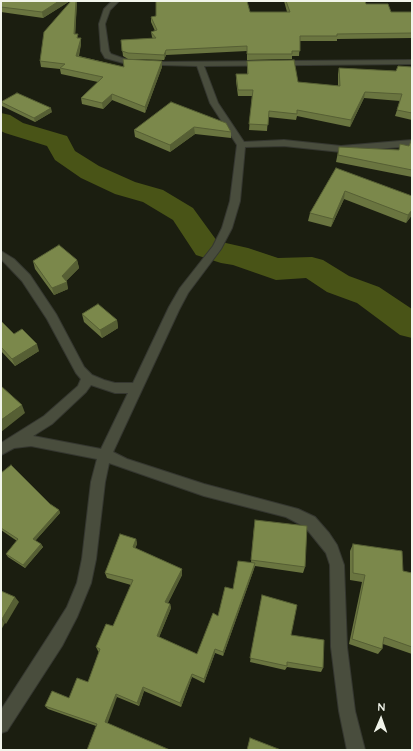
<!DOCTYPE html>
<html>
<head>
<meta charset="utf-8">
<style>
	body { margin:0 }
	#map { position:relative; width:413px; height:751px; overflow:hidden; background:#1b1e10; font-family:Quicksand,sans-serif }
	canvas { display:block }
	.frame { position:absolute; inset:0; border:2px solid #f1f4ea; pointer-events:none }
	.north { position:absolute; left:361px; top:699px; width:40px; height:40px; -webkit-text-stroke:3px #1b1e10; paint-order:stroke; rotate:2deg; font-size:11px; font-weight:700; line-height:16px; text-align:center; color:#f1f4ea }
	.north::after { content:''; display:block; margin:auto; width:14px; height:18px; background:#f1f4ea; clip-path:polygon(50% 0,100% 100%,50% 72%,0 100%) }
</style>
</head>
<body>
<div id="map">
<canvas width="413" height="751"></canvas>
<div class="frame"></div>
<div class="north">N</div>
</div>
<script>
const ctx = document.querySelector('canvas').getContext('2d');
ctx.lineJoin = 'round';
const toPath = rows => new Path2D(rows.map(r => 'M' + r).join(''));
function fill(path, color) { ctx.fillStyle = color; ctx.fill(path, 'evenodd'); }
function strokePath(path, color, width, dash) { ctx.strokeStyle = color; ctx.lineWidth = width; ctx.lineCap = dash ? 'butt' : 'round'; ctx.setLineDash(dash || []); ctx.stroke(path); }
fill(toPath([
	[1,113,10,115,23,123,67,136,75,151,99,166,135,182,163,190,193,208,217,241,248,248,278,258,312,257,323,260,349,276,379,287,412,309,412,338,400,335,357,303,327,292,306,278,276,280,233,265,221,263,196,255,173,220,143,202,115,194,81,178,55,160,47,146,5,133,1,131,1,113]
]), '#495417');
const street = toPath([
	[112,1,119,1,110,10,105,24,109,51,111,54,128,60,156,62,412,60,412,64,204,66,218,103,244,142,284,140,341,146,412,140,412,146,341,152,284,146,245,147,240,201,232,228,221,249,188,293,179,310,113,452,127,459,204,484,298,509,315,517,329,533,337,545,344,565,347,647,355,711,365,750,347,750,339,711,331,647,330,565,326,553,305,527,286,517,204,496,109,463,105,482,96,559,91,583,77,617,62,646,7,731,1,733,1,710,50,634,67,607,77,583,82,559,91,482,97,459,31,446,14,448,1,455,1,443,44,416,78,386,81,379,76,373,47,319,22,281,1,259,1,251,14,259,30,275,56,314,84,367,92,375,104,380,115,383,133,383,169,307,180,288,213,246,222,228,230,201,237,145,210,103,197,66,127,64,105,58,101,51,99,24,104,9,112,1],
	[91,385,115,393,128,393,101,449,33,436,52,424,86,392,91,385]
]);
strokePath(street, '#353730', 2);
fill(street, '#494d3d');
fill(toPath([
	[1,1,70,1,43,18,1,12],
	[71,1,77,1,75,34,78,38,81,38,81,44,79,56,124,67,162,61,162,67,145,113,112,100,103,109,82,104,81,98,98,82,61,74,60,69,41,67,40,61],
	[284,1,365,1,366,4,391,12,412,12,412,38,337,39,337,41,300,41,299,56,292,56,292,59,247,60,247,51,166,55,164,60,128,59,123,56,121,40,153,39,152,37,151,32,155,31,151,22,151,17,250,12,287,12],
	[247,61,298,82,338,86,338,74,339,68,396,71,412,67,412,120,395,116,400,101,364,98,350,127,297,116,296,120,268,117,267,131,249,130,252,96,238,96,236,81,236,74,247,74],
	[1,102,52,112,35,122,2,106],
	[226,123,231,132,231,138,195,134,170,152,135,137,134,130],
	[412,141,412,177,336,162,339,147,399,150,409,146],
	[336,168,412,215,406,223,344,199,331,227,308,221,310,213],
	[77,260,79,268,66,281,68,289,54,295,35,269,33,261],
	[82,314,117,320,118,328,102,338,84,322],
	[1,321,14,334,39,351,15,366,1,351],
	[1,473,50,504,59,510,60,513,35,541,41,544,43,547,25,568,8,557,6,554,17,541,1,530],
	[254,527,305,567,303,573,255,566,223,656,215,653,204,683,192,677,181,707,144,691,139,706,117,697,96,726,48,709,45,706,69,698,88,682,99,652,98,651,96,647,113,626,131,585,107,578,105,573,136,539,137,544,135,548,182,569,182,575,168,603,170,604,171,608,159,637,197,654,233,589,251,563],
	[353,544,403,571,412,573,412,654,383,644,382,649,378,654,349,644,362,582,350,580,350,551],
	[262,595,291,635,323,668,321,672,287,667,285,670,250,662]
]), '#6a7540');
fill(toPath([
	[59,1,70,1,43,18,42,12],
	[76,1,77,1,75,40,74,34],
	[81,38,81,44,77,62,76,56],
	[166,50,166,55,164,60,164,55],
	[162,61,162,67,145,113,145,107],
	[365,92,364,98,350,127,351,120],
	[112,94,112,100,103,109,102,103],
	[51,108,52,112,35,122,34,118],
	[194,127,195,134,170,152,170,145],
	[345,191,344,199,331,227,333,219],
	[412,210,412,215,406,223,408,215],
	[77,260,79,268,64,283,62,276],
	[67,282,68,289,54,295,52,288],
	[117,320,118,328,102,338,100,330],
	[37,344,39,351,15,366,12,359],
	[22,405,25,413,1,432,1,420],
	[59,510,60,513,34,542,33,539],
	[136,539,137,544,134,552,133,547],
	[41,544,43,547,25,568,23,565],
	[255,563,254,569,223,656,223,652],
	[182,569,182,575,166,607,165,602],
	[15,597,19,602,6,624,2,619],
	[170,604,171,608,158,640,157,636],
	[1,618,5,623,1,630],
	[215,649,215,653,204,683,204,679],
	[192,674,192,677,181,707,180,703],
	[143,687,144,691,139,706,137,703],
	[116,694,117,697,107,725,105,722]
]), '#565f34');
const building = toPath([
	[1,1,59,1,42,12,1,7,1,1],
	[71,1,76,1,74,34,78,34,77,38,81,38,76,56,124,67,123,59,162,61,145,107,112,94,102,103,81,98,103,77,60,68,65,64,40,61,44,32,71,1],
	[156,1,247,1,250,12,290,12,286,1,365,1,366,4,388,4,391,12,412,12,412,33,337,34,337,36,300,36,300,51,292,51,292,54,247,54,247,46,166,50,164,55,128,53,122,51,121,40,156,38,151,32,157,30,151,17,156,16,156,1],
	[294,60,298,82,340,86,339,68,396,71,398,66,412,67,412,113,397,110,402,94,365,92,351,120,297,110,297,114,269,111,268,125,249,124,253,90,238,90,236,74,248,74,247,61,294,60],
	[17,93,51,108,34,118,1,102,17,93],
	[171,102,226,123,231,132,194,127,170,145,134,130,171,102],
	[411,141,412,141,412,170,338,155,339,147,399,150,400,144,409,146,411,141],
	[336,168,412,196,412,210,408,215,345,191,333,219,310,213,336,168],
	[59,245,77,260,62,276,67,282,52,288,33,261,59,245],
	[98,304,117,320,100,330,82,314,98,304],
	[1,321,14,334,22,329,37,344,12,359,1,347,1,321],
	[1,386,22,405,1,420,1,386],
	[11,465,50,504,59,510,33,539,41,544,23,565,6,554,18,539,1,528,1,473,11,465],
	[255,520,307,526,305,567,251,560,255,520],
	[120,534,136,539,133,547,182,569,165,602,170,604,157,636,197,654,213,613,218,616,225,587,233,589,238,561,255,563,223,652,215,649,204,679,192,674,180,703,143,687,137,703,116,694,105,722,170,750,87,750,97,724,45,706,52,691,69,698,77,678,88,682,100,649,96,647,106,624,113,626,133,580,105,573,120,534],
	[353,544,402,551,403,571,412,573,412,647,384,637,382,649,352,639,365,575,353,573,353,544],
	[1,591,15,597,2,619,1,618,1,591],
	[262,595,297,605,291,635,324,640,323,668,287,662,287,666,250,658,262,595],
	[250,738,281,750,247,750,250,738]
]);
fill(building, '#7b884b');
strokePath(building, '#565f34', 1);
</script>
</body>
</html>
